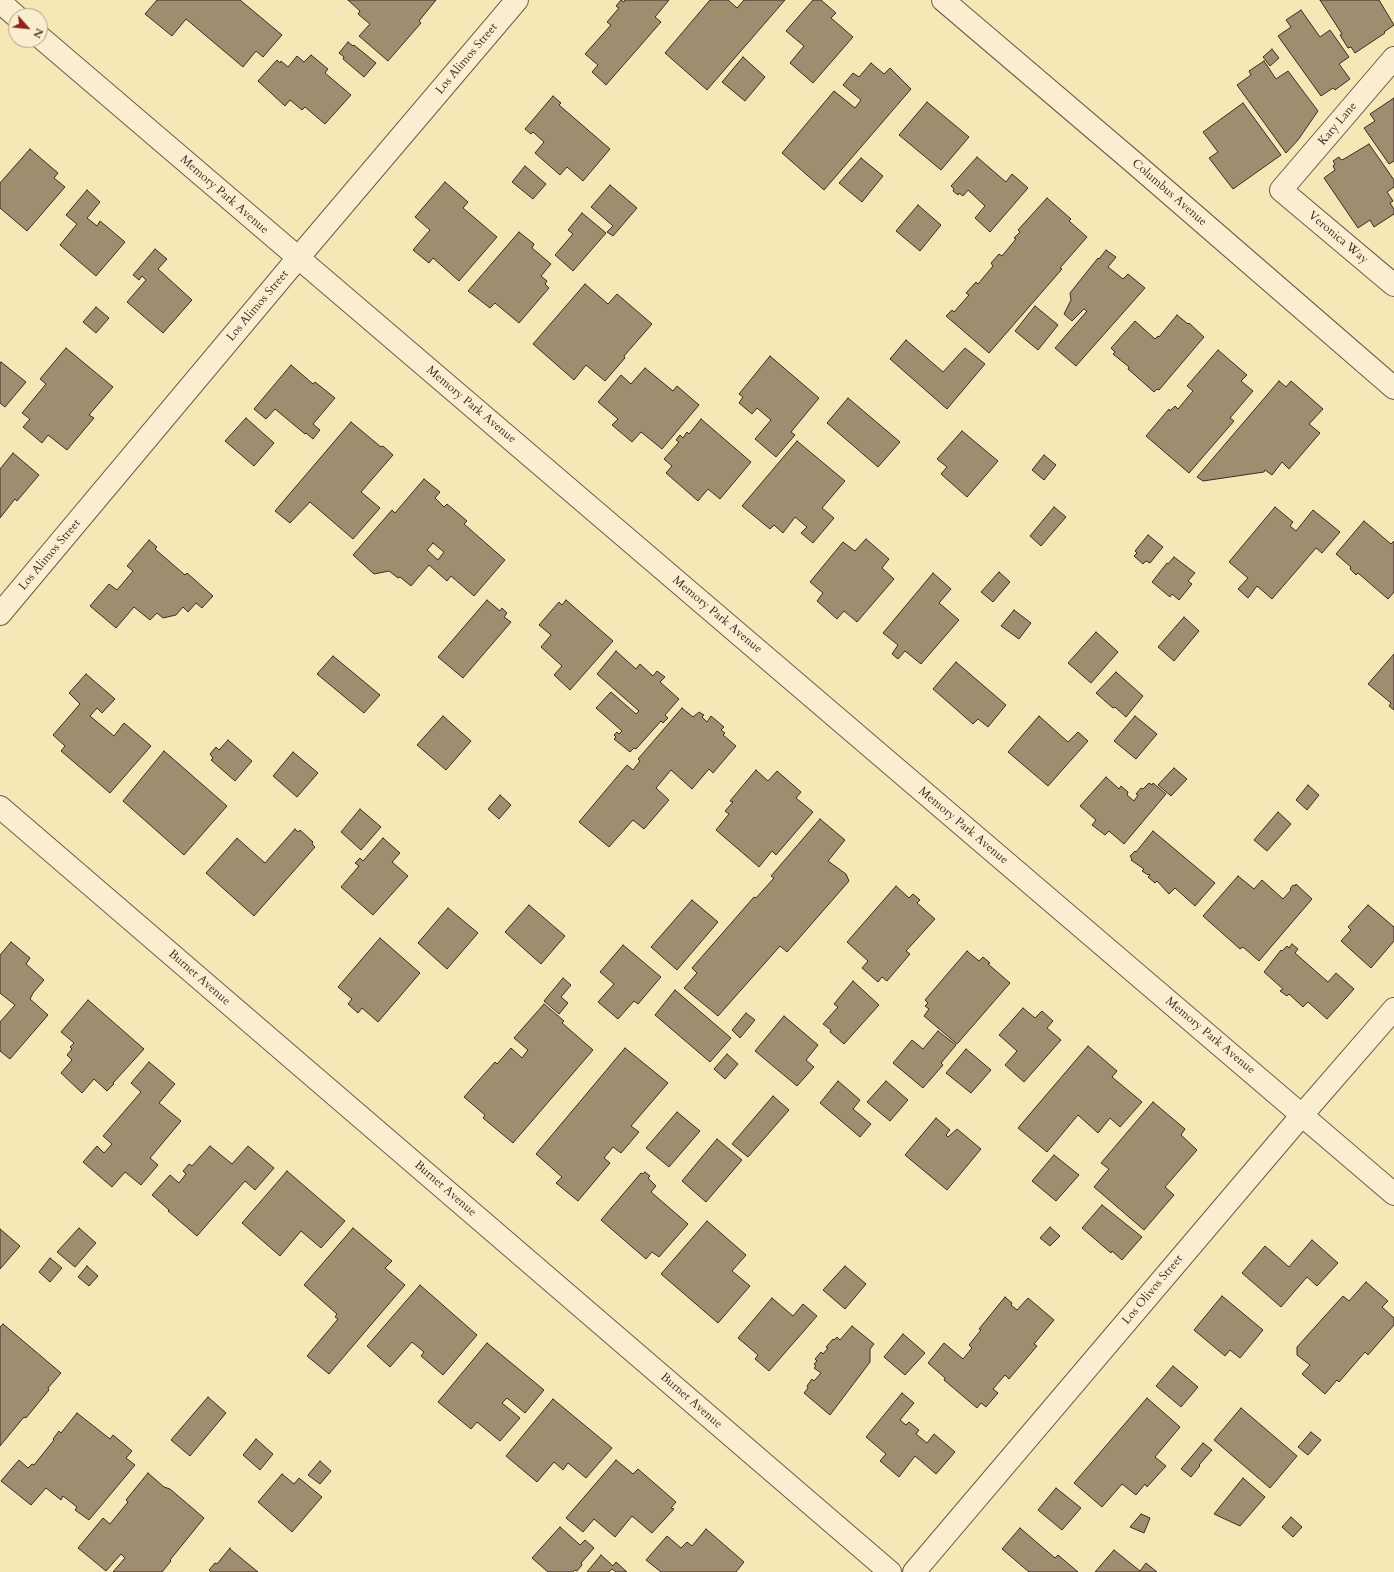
<!DOCTYPE html>
<html>
<head>
<meta charset="utf-8">
<style>
	body { margin:0 }
	#map { position:relative; width:1394px; height:1572px; overflow:hidden; background:#f6e7b7; font-family:Cardo,serif }
	canvas { display:block }
	.north { position:absolute; left:8px; top:8px; width:40px; height:40px; box-sizing:border-box; background:#f9efd0; border:1px solid #afa18a; border-radius:50%; rotate:117deg; font-size:11px; font-weight:700; line-height:16px; text-align:center; color:#402b22 }
	.north::after { content:''; display:block; margin:auto; width:14px; height:18px; background:#8f2418; clip-path:polygon(50% 0,100% 100%,50% 72%,0 100%) }
</style>
</head>
<body>
<div id="map">
<canvas width="1394" height="1572"></canvas>
<div class="north">N</div>
</div>
<script>
const ctx = document.querySelector('canvas').getContext('2d');
ctx.lineJoin = 'round';
function fill(path, color) { ctx.fillStyle = color; ctx.fill(path, 'evenodd'); }
const toPath = rows => new Path2D(rows.map(r => 'M' + r).join(''));
function strokePath(path, color, width, dash) { ctx.strokeStyle = color; ctx.lineWidth = width; ctx.lineCap = dash ? 'butt' : 'round'; ctx.setLineDash(dash || []); ctx.stroke(path); }
function label(font, color, halo, rows, align = 'center') {
  ctx.font = font + ' Cardo,serif'; ctx.lineWidth = 4; ctx.setLineDash([]); ctx.textBaseline = 'middle'; ctx.strokeStyle = halo; ctx.fillStyle = color; for (const [text, x, y, turn = 0] of rows) {
    ctx.save(); ctx.translate(x, y); ctx.rotate((+turn || 0) * Math.PI / 180); ctx.textAlign = isNaN(turn) ? turn : align; if (halo) ctx.strokeText(text, 0, 0); ctx.fillText(text, 0, 0); ctx.restore();
  }
}
const building = toPath([
	[157,0,240,0,282,35,263,57,256,51,243,67,186,19,172,36,145,14,157,0],
	[348,0,436,0,419,21,421,23,388,61,359,36,370,24,358,14,360,11,348,0],
	[621,0,624,2,625,0,669,0,655,17,661,22,606,85,592,72,598,65,585,54,611,25,607,22,619,8,616,6,621,0],
	[710,0,728,0,737,8,744,0,785,0,707,90,665,53,710,0],
	[813,0,821,0,836,13,831,18,853,37,813,83,790,63,804,46,786,31,813,0],
	[1320,0,1379,0,1394,25,1384,32,1385,33,1355,53,1351,47,1348,48,1340,35,1342,34,1320,0],
	[1301,10,1320,37,1330,30,1349,57,1339,64,1350,79,1335,90,1333,88,1321,96,1278,36,1291,27,1286,20,1301,10],
	[348,42,353,46,354,45,376,63,364,77,343,59,344,57,339,53,348,42],
	[1272,49,1279,58,1270,66,1263,57,1272,49],
	[311,55,328,69,325,73,351,95,325,124,305,107,302,110,290,100,285,106,258,81,277,60,280,63,281,61,288,67,297,56,304,62,311,55],
	[743,57,765,77,745,101,722,82,743,57],
	[1264,61,1276,79,1288,71,1318,111,1298,140,1286,153,1237,85,1251,75,1249,71,1264,61],
	[871,63,884,74,890,68,911,89,824,190,782,153,834,91,855,108,861,100,843,85,853,73,859,77,871,63],
	[553,96,561,103,559,105,610,149,583,181,567,167,560,175,535,153,544,142,533,132,531,134,525,129,553,96],
	[1394,98,1394,161,1389,164,1364,128,1375,121,1370,114,1394,98],
	[927,102,969,137,941,170,899,135,927,102],
	[1243,103,1281,155,1233,189,1209,158,1218,152,1203,132,1243,103],
	[1369,144,1394,180,1394,187,1387,192,1393,201,1390,203,1394,209,1394,214,1374,227,1370,220,1358,228,1324,178,1335,170,1333,166,1335,164,1333,161,1339,157,1341,160,1344,159,1369,144],
	[30,149,58,173,54,178,65,187,27,231,0,208,0,183,30,149],
	[977,157,1006,182,1012,174,1028,188,990,232,975,218,985,206,968,190,963,196,959,193,958,195,953,191,954,189,951,186,977,157],
	[861,158,883,176,862,202,839,183,861,158],
	[525,166,546,184,533,199,512,182,525,166],
	[445,182,468,202,463,208,497,237,459,281,433,258,429,263,413,250,430,230,415,217,445,182],
	[610,185,637,208,613,236,607,232,613,226,591,207,610,185],
	[87,190,100,202,87,218,97,226,100,221,125,242,96,276,60,245,77,224,66,215,87,190],
	[1047,198,1071,219,1069,221,1087,237,1060,268,1062,269,989,353,946,316,952,310,954,312,969,295,966,293,976,282,978,284,993,266,991,263,999,254,1002,256,1016,239,1014,238,1020,232,1018,230,1047,198],
	[918,205,941,225,920,251,896,231,918,205],
	[582,213,606,233,573,271,555,255,573,234,568,230,582,213],
	[519,232,534,244,532,248,551,264,541,276,547,281,545,284,549,288,519,323,495,303,490,308,468,291,519,232],
	[155,249,167,259,158,269,192,300,163,333,127,302,146,280,142,276,139,280,133,275,155,249],
	[1106,250,1116,257,1108,267,1123,279,1128,274,1145,288,1076,366,1055,348,1087,311,1084,309,1072,321,1064,314,1071,300,1070,293,1098,258,1099,259,1106,250],
	[585,284,608,304,617,294,652,324,624,356,625,358,605,381,586,365,574,380,533,344,585,284],
	[1035,306,1058,325,1038,350,1015,331,1035,306],
	[96,307,109,318,96,333,83,322,96,307],
	[1177,315,1188,324,1189,323,1204,337,1159,390,1157,389,1154,392,1128,369,1129,367,1113,354,1115,352,1111,348,1135,321,1155,339,1158,336,1159,337,1177,315],
	[906,340,943,372,965,348,985,364,947,409,890,359,906,340],
	[66,348,113,387,89,415,94,418,67,450,48,435,42,443,23,427,30,419,22,413,46,384,40,379,66,348],
	[1218,350,1247,375,1241,381,1253,391,1230,418,1234,421,1189,473,1146,436,1169,409,1170,411,1175,406,1178,409,1193,391,1187,386,1218,350],
	[770,356,819,398,791,432,795,435,776,457,755,439,771,420,757,408,752,414,739,403,743,397,739,394,770,356],
	[1,362,26,382,5,407,0,403,0,363,1,362],
	[291,365,313,384,315,382,335,398,313,424,320,430,313,439,306,433,305,434,275,409,266,419,254,409,291,365],
	[645,368,673,391,677,386,699,405,662,449,641,432,632,442,612,425,618,419,598,402,621,375,631,384,645,368],
	[1279,381,1286,387,1291,381,1323,409,1309,424,1320,433,1289,469,1282,462,1272,475,1265,470,1264,472,1203,481,1197,477,1279,381],
	[848,398,900,442,878,467,827,423,848,398],
	[246,418,274,443,254,466,225,441,246,418],
	[701,419,751,462,720,499,708,489,698,501,666,473,672,466,664,459,679,442,676,440,680,435,683,438,687,432,689,434,701,419],
	[351,422,381,447,383,446,393,455,361,492,380,508,353,539,310,502,290,523,275,511,351,422],
	[962,431,998,461,967,497,941,474,947,467,937,459,962,431],
	[797,441,845,481,822,508,834,518,813,543,801,533,807,527,795,517,783,533,774,525,770,529,742,506,797,441],
	[13,453,39,475,17,501,15,499,0,518,0,469,13,453],
	[1044,455,1056,465,1044,480,1032,470,1044,455],
	[424,479,440,492,435,498,444,507,447,504,467,521,464,524,505,560,474,596,451,576,447,581,429,565,411,586,400,577,398,578,389,571,374,574,353,555,392,510,395,513,424,479],
	[433,543,444,552,438,560,427,550,433,543],
	[1054,507,1066,517,1041,546,1030,536,1054,507],
	[1275,507,1293,522,1290,526,1296,531,1313,510,1340,532,1322,553,1316,548,1272,599,1257,586,1248,598,1238,589,1248,578,1229,562,1275,507],
	[1364,521,1391,544,1394,541,1394,592,1388,599,1358,573,1356,575,1350,569,1351,567,1336,554,1364,521],
	[1148,535,1163,547,1150,563,1146,561,1143,564,1134,556,1137,553,1135,551,1148,535],
	[866,539,889,559,882,568,894,579,857,622,844,611,837,619,817,601,823,593,810,582,843,542,855,551,866,539],
	[149,540,157,547,155,549,185,575,187,573,213,596,202,608,196,603,188,612,183,607,176,615,163,618,157,613,150,620,134,607,116,628,90,606,109,584,117,590,133,571,127,566,149,540],
	[1174,557,1195,573,1188,581,1192,584,1179,600,1172,594,1170,597,1152,582,1167,563,1168,564,1174,557],
	[999,572,1010,582,993,602,981,592,999,572],
	[933,573,951,589,939,603,959,620,921,664,905,651,898,659,892,654,898,645,883,633,933,573],
	[487,600,500,611,502,608,507,613,504,617,511,622,463,678,438,657,487,600],
	[566,600,613,641,570,690,554,675,562,666,541,647,551,635,539,625,559,602,562,605,566,600],
	[1014,610,1031,623,1019,639,1001,626,1014,610],
	[1184,617,1199,631,1174,661,1158,647,1184,617],
	[1096,632,1118,652,1091,683,1068,663,1096,632],
	[616,651,636,669,640,664,653,676,657,671,665,677,660,682,679,699,665,715,668,718,663,723,661,721,636,749,634,748,630,752,614,739,616,737,614,735,617,732,619,734,622,731,596,708,611,692,636,714,639,711,597,674,616,651],
	[1394,654,1394,710,1389,706,1391,703,1368,684,1394,654],
	[333,656,380,695,364,713,317,674,333,656],
	[956,662,1006,705,988,727,978,719,973,724,933,689,956,662],
	[1116,672,1143,696,1126,717,1115,707,1113,708,1096,693,1116,672],
	[86,674,115,699,102,713,97,708,90,716,114,736,124,723,151,746,110,793,61,751,65,746,53,735,80,704,69,693,86,674],
	[682,708,693,717,699,712,704,715,702,717,707,722,711,716,724,727,721,730,725,733,723,735,736,746,713,773,709,769,692,789,671,770,656,788,669,800,644,829,633,820,609,847,579,822,627,765,633,770,640,761,638,759,682,708],
	[443,716,471,741,446,770,417,745,443,716],
	[1039,716,1068,742,1078,732,1088,741,1048,786,1008,752,1039,716],
	[1135,716,1157,734,1136,759,1114,741,1135,716],
	[228,740,252,761,235,781,211,760,213,758,210,754,216,747,219,750,228,740],
	[164,751,227,806,184,855,123,801,164,751],
	[293,752,318,773,297,797,273,776,293,752],
	[1174,768,1187,779,1171,796,1158,785,1174,768],
	[756,770,768,781,777,771,801,792,796,798,813,812,776,855,772,851,759,867,716,830,729,814,725,811,733,802,730,801,756,770],
	[1106,777,1119,789,1121,786,1128,792,1127,795,1134,801,1138,795,1136,794,1141,788,1143,789,1149,783,1152,785,1153,783,1166,794,1124,844,1109,831,1105,835,1092,825,1096,820,1080,806,1106,777],
	[1308,785,1319,795,1307,810,1296,800,1308,785],
	[500,795,511,805,499,819,488,809,500,795],
	[360,809,381,827,361,850,341,832,360,809],
	[1278,812,1291,824,1267,851,1254,840,1278,812],
	[820,819,845,840,828,861,846,874,849,881,787,952,780,946,718,1016,684,988,697,973,692,968,754,897,756,898,774,878,771,876,820,819],
	[295,829,298,832,300,830,313,842,312,844,315,847,254,916,206,873,237,838,265,863,295,829],
	[1153,831,1215,883,1195,906,1175,888,1169,894,1157,881,1155,883,1148,877,1150,875,1149,874,1148,875,1142,871,1144,869,1131,860,1132,859,1130,856,1135,851,1136,852,1153,831],
	[383,838,400,853,392,862,408,876,373,915,341,887,359,866,355,863,360,858,363,861,383,838],
	[1238,876,1254,889,1262,880,1283,899,1291,890,1290,889,1293,885,1295,886,1296,884,1312,899,1259,961,1243,947,1240,949,1203,916,1238,876],
	[896,886,909,898,913,894,920,900,917,903,935,919,906,951,910,954,887,981,882,977,878,982,862,968,868,961,847,942,896,886],
	[692,900,718,922,677,970,651,947,692,900],
	[529,905,565,936,541,964,505,932,529,905],
	[1368,905,1394,927,1394,941,1371,968,1341,941,1351,930,1348,927,1368,905],
	[448,908,478,933,447,969,418,943,448,908],
	[380,938,420,973,378,1022,362,1008,358,1013,348,1004,352,999,338,987,380,938],
	[11,942,30,958,26,964,44,980,33,993,30,999,48,1015,10,1059,0,1051,0,1022,15,1005,0,993,0,955,11,942],
	[1292,944,1298,949,1295,953,1328,982,1336,973,1354,989,1327,1019,1308,1002,1303,1007,1289,994,1287,996,1280,991,1283,989,1264,972,1281,950,1282,951,1287,946,1289,948,1292,944],
	[623,945,661,977,638,1004,634,1001,618,1019,598,1002,614,984,600,972,623,945],
	[967,951,979,961,983,957,990,963,988,964,1010,983,957,1044,924,1016,929,1009,925,1006,928,1003,925,1000,967,951],
	[563,978,571,985,561,997,568,1003,559,1014,544,1001,563,978],
	[853,981,879,1005,844,1044,830,1032,831,1030,823,1024,838,1007,834,1004,853,981],
	[675,990,731,1038,710,1062,655,1015,675,990],
	[88,1000,144,1049,113,1083,114,1084,107,1091,94,1079,82,1093,61,1073,72,1060,67,1055,72,1049,70,1047,74,1043,61,1032,88,1000],
	[544,1004,564,1021,562,1023,593,1050,513,1143,483,1118,485,1115,464,1097,495,1062,497,1064,511,1048,522,1058,528,1050,514,1038,544,1004],
	[1023,1008,1035,1018,1042,1011,1053,1021,1047,1028,1061,1040,1024,1082,1005,1065,1017,1051,999,1035,1023,1008],
	[746,1013,755,1020,740,1038,732,1030,746,1013],
	[784,1016,818,1045,806,1060,814,1067,797,1086,755,1051,784,1016],
	[938,1031,956,1045,941,1063,943,1065,923,1088,893,1063,912,1040,923,1049,938,1031],
	[1088,1046,1117,1071,1112,1077,1142,1102,1120,1127,1110,1118,1098,1133,1078,1115,1047,1152,1018,1128,1088,1046],
	[625,1048,668,1083,631,1126,639,1132,621,1153,613,1147,604,1158,610,1163,578,1201,556,1183,562,1177,536,1154,625,1048],
	[966,1049,991,1070,971,1093,946,1073,966,1049],
	[727,1054,738,1064,725,1079,714,1069,727,1054],
	[149,1062,175,1084,159,1103,181,1121,150,1158,158,1165,141,1185,125,1172,112,1187,83,1162,97,1146,104,1153,112,1144,103,1136,141,1092,131,1083,149,1062],
	[838,1081,860,1100,853,1109,871,1124,860,1137,820,1103,838,1081],
	[886,1081,908,1100,890,1121,867,1102,886,1081],
	[773,1096,789,1110,748,1157,732,1144,773,1096],
	[1153,1102,1185,1129,1181,1135,1197,1150,1165,1187,1174,1195,1144,1230,1094,1187,1109,1169,1101,1163,1153,1102],
	[677,1112,700,1131,669,1167,646,1148,677,1112],
	[936,1118,950,1130,946,1135,948,1137,957,1129,981,1149,947,1190,905,1155,936,1118],
	[717,1139,742,1160,706,1202,682,1181,717,1139],
	[210,1146,232,1164,248,1146,274,1168,255,1190,245,1181,197,1236,168,1211,169,1210,152,1195,170,1175,179,1183,186,1174,183,1171,189,1164,192,1166,210,1146],
	[1054,1155,1079,1175,1056,1201,1032,1181,1054,1155],
	[287,1171,345,1221,321,1248,301,1231,280,1256,242,1223,287,1171],
	[645,1172,650,1176,648,1178,656,1186,651,1192,688,1224,659,1257,652,1252,646,1259,601,1220,641,1173,643,1174,645,1172],
	[1102,1205,1142,1237,1122,1260,1112,1251,1111,1253,1082,1228,1102,1205],
	[707,1221,746,1255,732,1271,750,1286,718,1323,661,1274,707,1221],
	[1050,1227,1060,1236,1050,1246,1040,1238,1050,1227],
	[79,1228,96,1243,75,1267,57,1252,79,1228],
	[353,1228,392,1261,385,1268,405,1285,329,1374,307,1356,338,1319,335,1317,337,1314,304,1285,353,1228],
	[0,1229,20,1246,0,1269,0,1229],
	[1312,1240,1338,1263,1317,1286,1307,1277,1281,1307,1242,1273,1265,1246,1289,1267,1312,1240],
	[50,1258,62,1268,50,1282,39,1272,50,1258],
	[87,1266,98,1276,89,1286,78,1277,87,1266],
	[845,1266,866,1284,845,1309,823,1290,845,1266],
	[1366,1282,1388,1301,1382,1307,1394,1318,1394,1325,1368,1355,1365,1352,1339,1382,1337,1380,1325,1394,1302,1374,1310,1365,1297,1355,1297,1347,1343,1296,1349,1301,1366,1282],
	[420,1285,477,1335,443,1375,421,1356,424,1352,412,1342,390,1367,367,1346,420,1285],
	[1222,1296,1263,1330,1240,1358,1230,1350,1225,1356,1194,1330,1222,1296],
	[1005,1297,1012,1303,1011,1305,1017,1310,1028,1298,1054,1320,1034,1344,1037,1346,1009,1379,1005,1375,993,1389,998,1393,986,1407,981,1403,977,1408,944,1380,945,1378,928,1363,944,1343,963,1359,972,1348,969,1345,981,1330,979,1329,1005,1297],
	[772,1298,793,1316,803,1304,817,1316,769,1371,755,1359,758,1355,738,1338,772,1298],
	[3,1324,61,1373,48,1388,49,1390,26,1418,24,1417,0,1446,0,1327,3,1324],
	[852,1326,874,1344,870,1349,870,1362,830,1415,804,1393,808,1388,807,1386,812,1379,814,1381,821,1373,814,1368,816,1366,814,1364,817,1361,815,1359,821,1352,823,1354,828,1348,826,1347,833,1339,834,1340,837,1337,840,1340,852,1326],
	[903,1334,925,1353,905,1375,884,1357,903,1334],
	[487,1343,544,1390,525,1413,507,1398,502,1403,520,1418,500,1441,477,1422,471,1429,438,1402,487,1343],
	[1173,1366,1198,1387,1181,1407,1156,1386,1173,1366],
	[902,1393,914,1403,900,1420,906,1425,909,1422,919,1430,916,1434,927,1443,934,1434,955,1452,936,1474,915,1456,899,1477,880,1461,886,1454,866,1437,902,1393],
	[208,1397,226,1413,190,1456,171,1440,208,1397],
	[1147,1398,1180,1427,1155,1457,1166,1466,1147,1487,1145,1484,1136,1495,1122,1484,1102,1507,1074,1483,1147,1398],
	[553,1399,612,1448,586,1478,568,1463,563,1470,554,1462,537,1482,506,1456,553,1399],
	[1241,1408,1297,1456,1270,1488,1214,1440,1241,1408],
	[77,1413,110,1439,113,1435,132,1451,126,1458,135,1465,89,1520,75,1510,77,1507,63,1496,61,1500,46,1488,31,1505,1,1481,19,1460,28,1468,32,1464,34,1465,54,1440,53,1439,59,1431,61,1433,77,1413],
	[1311,1432,1321,1440,1308,1455,1298,1447,1311,1432],
	[256,1439,273,1454,260,1470,243,1455,256,1439],
	[1203,1443,1212,1450,1199,1465,1200,1466,1191,1477,1181,1469,1203,1443],
	[616,1460,633,1474,638,1469,676,1502,671,1508,674,1509,652,1533,632,1516,615,1537,594,1519,583,1532,566,1518,616,1460],
	[320,1461,331,1471,320,1484,308,1475,320,1461],
	[148,1473,164,1487,170,1489,204,1518,170,1560,171,1561,162,1572,113,1572,125,1558,121,1554,106,1571,78,1548,103,1518,110,1524,128,1502,126,1500,148,1473],
	[282,1474,294,1484,299,1478,322,1497,292,1532,258,1502,282,1474],
	[1243,1478,1265,1497,1240,1526,1214,1514,1243,1478],
	[1056,1488,1081,1508,1062,1530,1038,1510,1056,1488],
	[1141,1514,1150,1518,1144,1533,1130,1527,1141,1514],
	[1291,1517,1302,1527,1293,1537,1282,1527,1291,1517],
	[560,1527,580,1545,585,1540,594,1548,581,1563,582,1565,577,1571,575,1570,573,1572,548,1572,532,1558,560,1527],
	[1020,1528,1055,1558,1058,1555,1078,1572,1029,1572,1002,1549,1020,1528],
	[706,1529,744,1562,736,1572,661,1572,646,1560,667,1536,681,1548,687,1542,692,1546,706,1529],
	[230,1548,230,1549,258,1572,211,1572,209,1570,215,1563,217,1564,230,1548],
	[1114,1550,1140,1571,1146,1563,1157,1572,1095,1572,1114,1550],
	[601,1555,613,1566,616,1562,627,1572,616,1572,612,1569,609,1572,587,1572,601,1555]
]);
fill(building, '#9f8d6f');
strokePath(building, '#402b22', 1);
const street = toPath([
	[943,0,1132,161,1394,388],
	[0,2,16,16],
	[40,37,1394,1194],
	[1394,58,1281,190,1394,285],
	[0,614,298,258,517,0],
	[0,807,890,1572],
	[914,1572,1302,1115,1394,1009]
]);
strokePath(street, '#6e5a47', 24);
strokePath(street, '#f9efd0', 22);
label('12px', '#402b22', '#f9efd0', [
	["Los Alimos Street",467,59,-50],
	["Katy Lane",1338,124,-50],
	["Columbus Avenue",1169,193,41],
	["Memory Park Avenue",224,195,41],
	["Veronica Way",1338,238,40],
	["Los Alimos Street",258,306,-50],
	["Memory Park Avenue",471,405,40],
	["Los Alimos Street",50,555,-50],
	["Memory Park Avenue",717,615,40],
	["Memory Park Avenue",963,826,40],
	["Burnet Avenue",199,978,41],
	["Memory Park Avenue",1210,1036,40],
	["Burnet Avenue",445,1189,41],
	["Los Olivos Street",1153,1290,-50],
	["Burnet Avenue",691,1401,41]
]);
</script>
</body>
</html>
